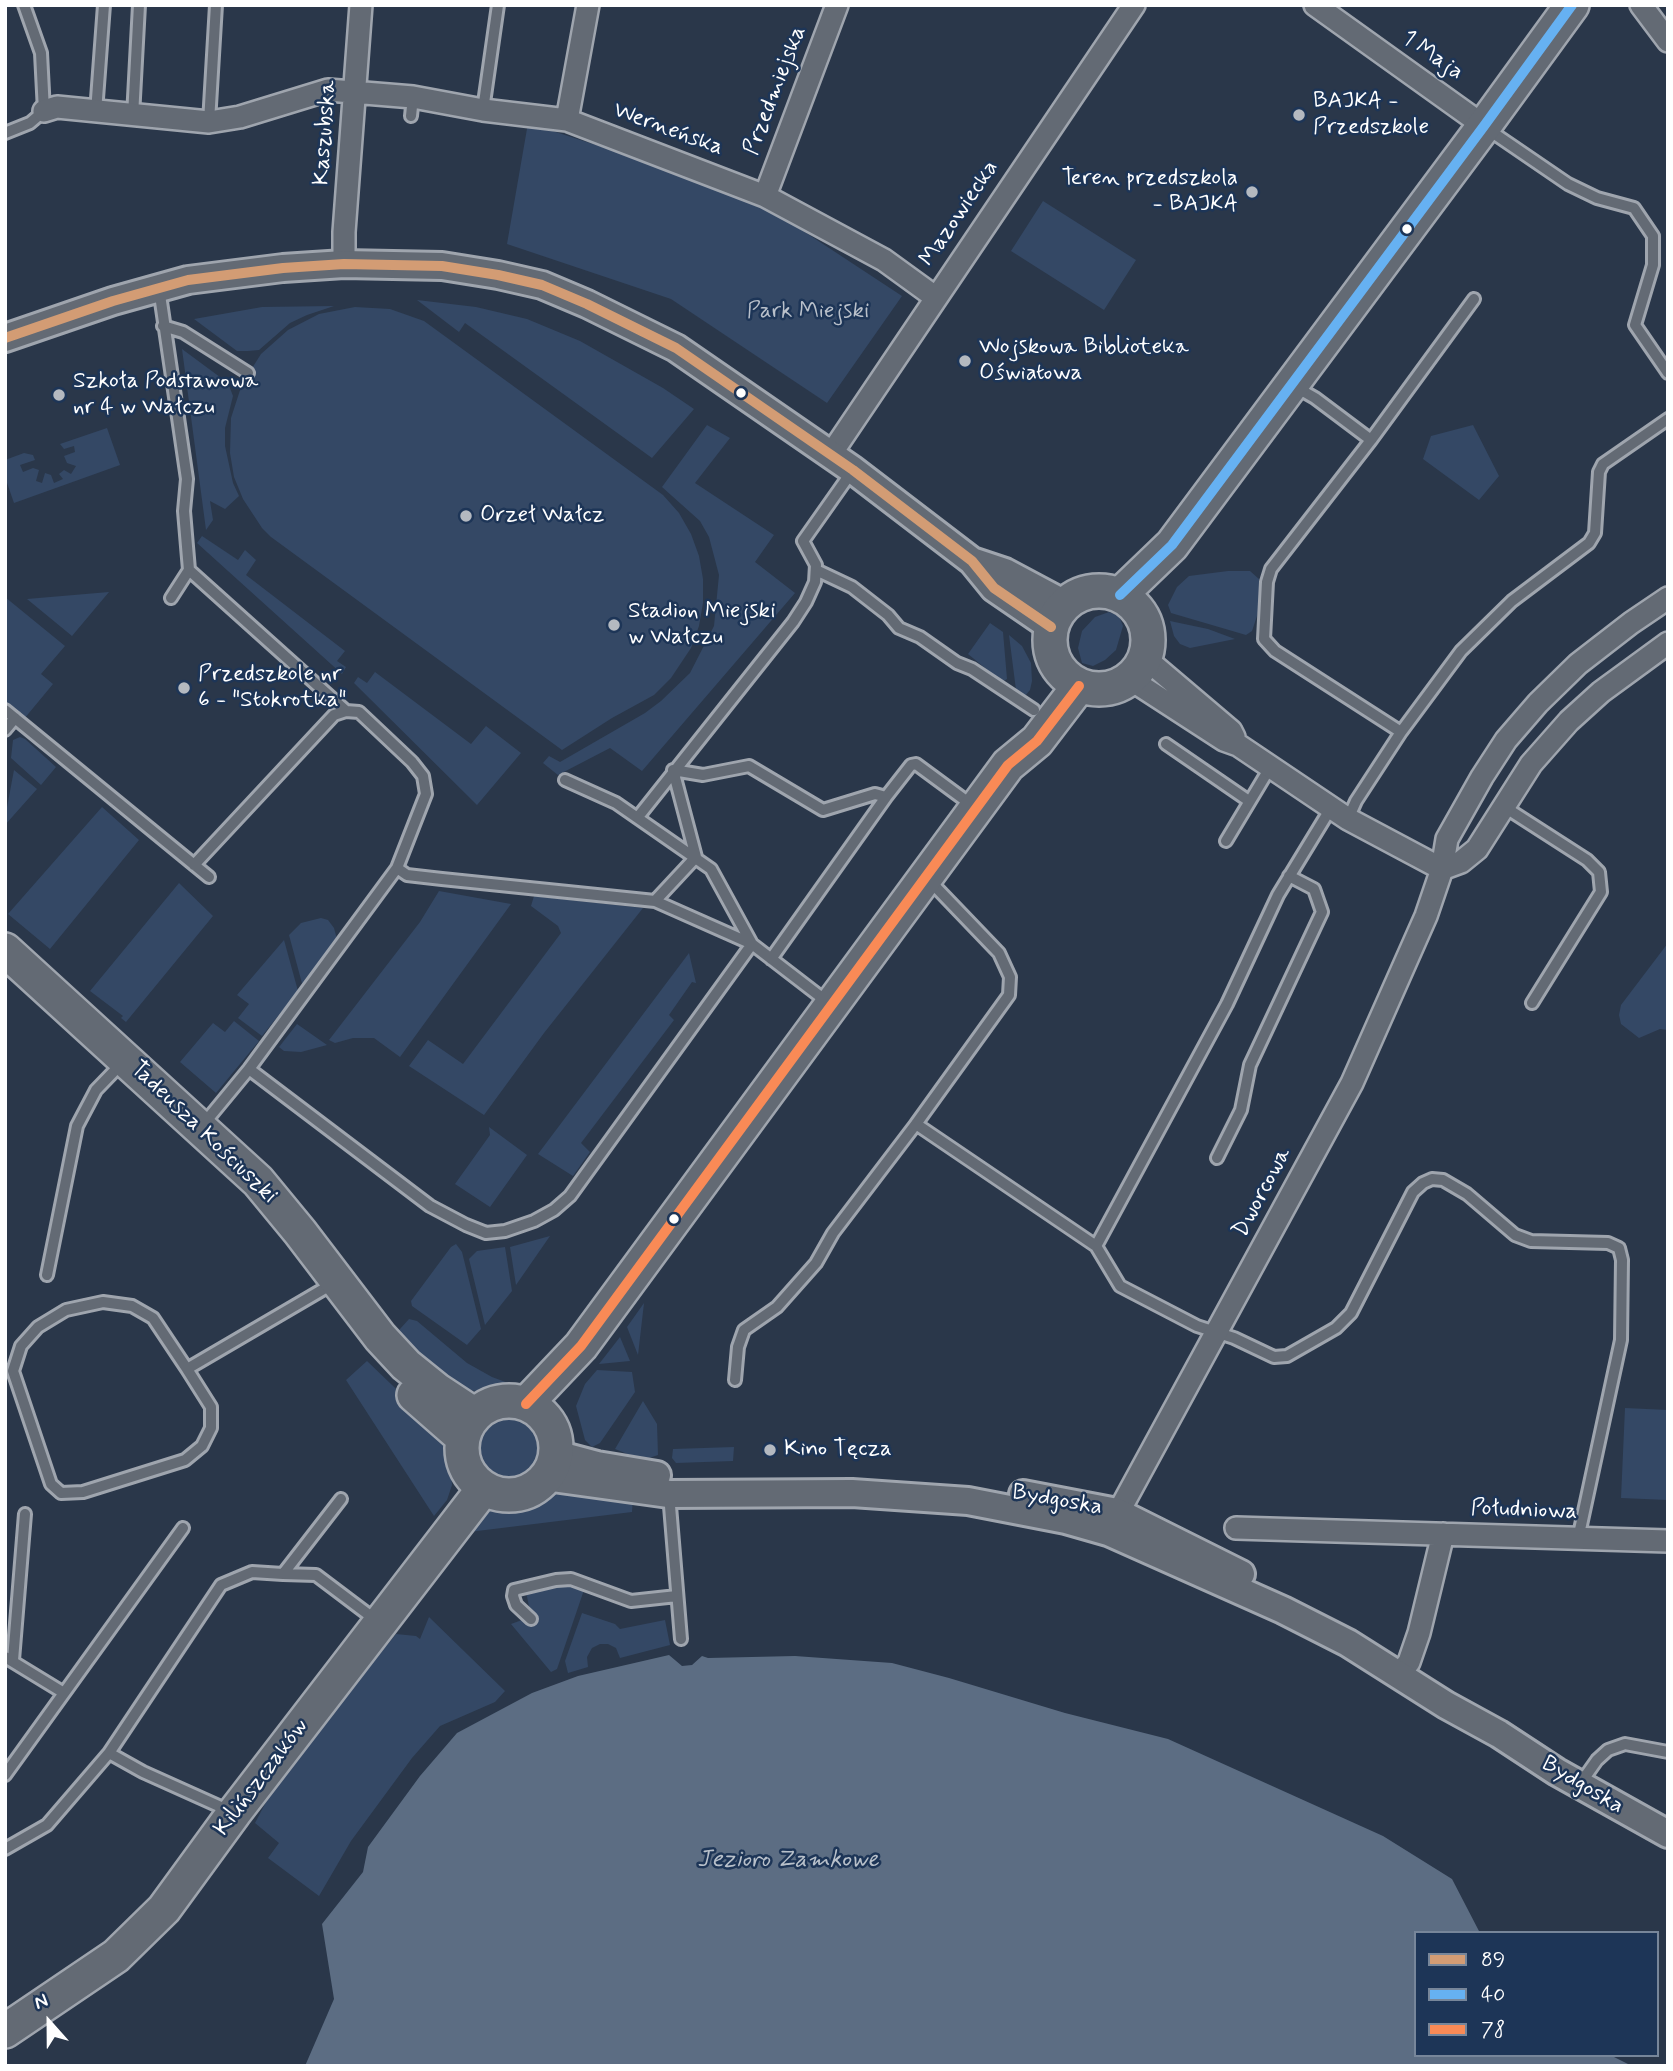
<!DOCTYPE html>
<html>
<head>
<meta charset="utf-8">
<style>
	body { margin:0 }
	#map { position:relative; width:1673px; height:2071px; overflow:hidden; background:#2a374a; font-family:Mynerve,sans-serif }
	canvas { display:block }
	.frame { position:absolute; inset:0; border:7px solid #fff; pointer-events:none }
	.legend { position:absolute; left:1414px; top:1931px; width:245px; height:126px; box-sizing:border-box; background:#1d3557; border:2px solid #77869a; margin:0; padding:9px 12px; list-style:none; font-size:21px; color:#fff }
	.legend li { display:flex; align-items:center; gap:14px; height:35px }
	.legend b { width:35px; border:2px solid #77869a }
	.north { position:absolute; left:14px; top:1987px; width:70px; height:70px; -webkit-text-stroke:5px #1d3557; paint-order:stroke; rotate:339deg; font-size:19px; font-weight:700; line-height:28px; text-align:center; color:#fff }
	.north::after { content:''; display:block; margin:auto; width:24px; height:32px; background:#fff; clip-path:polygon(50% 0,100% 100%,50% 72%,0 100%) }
</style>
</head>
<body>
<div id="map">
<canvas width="1673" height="2071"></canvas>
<div class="frame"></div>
<ul class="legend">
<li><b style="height:9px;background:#d39c74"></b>89</li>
<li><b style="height:9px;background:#66b1f2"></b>40</li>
<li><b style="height:9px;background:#f98a56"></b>78</li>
</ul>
<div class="north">N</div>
</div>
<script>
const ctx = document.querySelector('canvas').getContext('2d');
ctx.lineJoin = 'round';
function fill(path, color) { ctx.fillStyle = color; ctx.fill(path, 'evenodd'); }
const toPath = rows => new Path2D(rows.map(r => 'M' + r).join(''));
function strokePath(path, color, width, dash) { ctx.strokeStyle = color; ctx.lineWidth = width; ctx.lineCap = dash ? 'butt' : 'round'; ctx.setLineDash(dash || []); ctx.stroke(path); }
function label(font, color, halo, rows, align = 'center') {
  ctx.font = font + ' Mynerve,sans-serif'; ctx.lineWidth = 5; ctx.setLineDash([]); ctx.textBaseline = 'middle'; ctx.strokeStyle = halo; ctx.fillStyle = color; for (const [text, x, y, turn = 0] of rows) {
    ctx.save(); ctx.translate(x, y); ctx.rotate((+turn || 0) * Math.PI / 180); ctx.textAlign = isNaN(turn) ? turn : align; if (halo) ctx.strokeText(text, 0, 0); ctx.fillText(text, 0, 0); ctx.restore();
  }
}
fill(toPath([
	[528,123,747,194,902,296,827,403,671,299,507,244],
	[1043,201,1136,260,1104,310,1011,251],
	[417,300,476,307,527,319,580,341,663,388,694,409,652,458,465,323,459,332],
	[334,306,307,315,290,323,259,350,248,351,237,351,194,319,262,307],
	[355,307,390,309,424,321,663,495,679,513,691,534,699,556,703,579,703,603,699,626,691,648,671,678,654,695,612,718,562,750,271,537,262,528,243,499,234,477,230,453,231,418,242,384,261,354,288,330,319,314],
	[182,349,228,383,233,396,225,428,225,446,233,483,239,496,225,509,210,501,213,520,206,530],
	[707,425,730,438,695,483,774,535,755,562,795,593,642,771,610,748,558,775,543,763,549,756,560,762,645,713,661,701,690,673,714,626,719,575,709,537,700,521,662,487],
	[1473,425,1499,476,1479,500,1423,459,1431,436],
	[107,428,120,465,14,503,5,477,5,460,24,453,33,455,35,460,20,465,23,472,33,468,39,470,36,481,42,483,45,473,51,475,54,483,63,479,59,474,64,470,71,474,76,466,67,463,64,456,75,452,74,446,64,449,60,444],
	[202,536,238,560,245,550,256,560,246,575,345,651,337,661,346,667,342,674,197,543],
	[1228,571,1250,571,1259,579,1259,610,1252,631,1246,635,1171,613,1168,605,1177,587,1189,576],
	[109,592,72,636,27,599],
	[5,597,65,646,41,674,53,684,24,719,5,702],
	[1109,612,1119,616,1123,626,1116,650,1105,660,1093,666,1082,663,1078,648,1082,631,1095,617],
	[1170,621,1208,629,1235,639,1190,648,1180,644,1174,636],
	[990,623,1003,632,1007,679,1002,682,968,654],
	[1009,635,1022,646,1031,663,1032,681,1030,690,1025,696,1016,690],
	[375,672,471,744,486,726,521,753,477,805,354,683,358,677,367,683],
	[20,737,25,739,56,767,41,785,11,758,13,740],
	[14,770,37,789,5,825,5,818],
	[102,807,139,840,50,949,8,914],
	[179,883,213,916,126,1022,121,1018,123,1016,90,991],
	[439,891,511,904,400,1057,374,1038,353,1038,335,1043,329,1040,420,922],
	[534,896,643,908,544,1033,484,1115,409,1066,428,1040,463,1064,561,933,558,926,531,906],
	[321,918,328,920,334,928,338,943,303,987,289,935,301,923],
	[284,940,298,991,262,1036,238,1018,249,1004,237,995],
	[1668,943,1668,1030,1660,1029,1639,1038,1621,1024,1619,1015,1621,1005],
	[689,953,696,983,692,982,669,1015,674,1020,581,1143,590,1152,573,1176,538,1154],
	[234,1021,259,1041,216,1093,180,1062,213,1023,225,1032],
	[297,1024,327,1045,301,1052,284,1051,279,1047],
	[489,1127,527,1155,490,1207,455,1184,490,1135],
	[550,1236,516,1285,510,1247],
	[456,1244,462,1252,481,1329,467,1345,412,1306,411,1301,451,1247],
	[505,1247,512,1291,485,1325,469,1259,477,1251],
	[644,1303,638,1355,627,1327],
	[409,1319,417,1321,467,1363,492,1377,519,1387,502,1393,454,1389,391,1339],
	[620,1337,630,1361,599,1364],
	[367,1361,441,1432,450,1461,452,1485,447,1500,434,1516,346,1380],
	[597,1370,632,1372,635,1392,600,1443,592,1447,585,1440,576,1406,585,1384],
	[643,1401,657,1424,658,1455,649,1458,630,1455,615,1449],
	[1625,1408,1668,1410,1668,1500,1621,1498],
	'480 1448a29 29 0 1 1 58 0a29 29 0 1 1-58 0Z',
	[734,1447,733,1461,676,1463,672,1458,673,1449],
	[563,1492,633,1497,632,1512,469,1532,485,1510],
	[569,1584,584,1590,557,1669,551,1672,511,1624,522,1620,529,1625,536,1619,530,1611,526,1592],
	[582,1613,615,1624,620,1629,665,1620,670,1645,620,1658,616,1648,608,1644,600,1644,592,1648,587,1657,588,1667,568,1673,565,1661],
	[429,1617,505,1691,495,1702,440,1726,412,1758,351,1841,319,1896,268,1858,279,1843,255,1823,276,1783,396,1634,416,1636,420,1639]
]), '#344865');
fill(toPath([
	[669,1655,682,1666,692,1665,702,1656,708,1658,795,1656,892,1663,949,1678,1065,1713,1168,1739,1383,1836,1452,1879,1480,1933,1416,1933,1416,2055,1610,2055,1632,2066,305,2066,334,1999,322,1924,363,1872,368,1847,420,1776,457,1733,532,1693,578,1676]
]), '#5c6d83');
const service = toPath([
	[483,110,498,5],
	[96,112,104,5],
	[133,116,139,5],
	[411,116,413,97],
	[209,122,216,5],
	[1486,128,1568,184,1597,198,1634,208,1653,236,1653,265,1635,325,1668,373],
	[5,133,30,123,44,111,41,53,24,5],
	[159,288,187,479,184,511,189,570,171,598],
	[163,326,183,332,248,373],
	[1294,386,1315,398,1371,440,1474,299],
	[1371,440,1271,569,1267,582,1264,639,1275,651,1401,732],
	[189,570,346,711],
	[816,570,852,587,888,615,899,628,920,637,957,663,972,669,1034,710],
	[5,710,209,877],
	[5,730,15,718],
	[1166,744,1249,801],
	[673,770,703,775,749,766,823,810,875,794,886,797,771,959],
	[673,770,696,857],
	[565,780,616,803,711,869,752,944],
	[886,797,911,765,916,764,973,806],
	[1503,806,1587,860,1599,872,1601,892,1532,1003],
	[638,817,793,622,806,602,815,582,816,565,803,541,853,470],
	[1348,819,1356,801,1401,732,1461,651,1512,601,1589,543,1595,533,1599,472,1603,464,1668,419],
	[1226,841,1271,766],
	[194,865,334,715,346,711,359,712,412,762,423,776,426,794,397,868,249,1069,202,1126],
	[397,868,407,875,442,879,655,901,752,944,830,1004],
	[929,880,999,953,1010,977,1009,995,916,1124,1096,1246,1120,1286,1197,1326,1234,1338,1274,1357,1287,1356,1336,1328,1351,1313,1413,1192,1423,1183,1432,1179,1443,1180,1467,1194,1515,1235,1531,1241,1608,1243,1619,1248,1622,1260,1621,1340,1578,1539],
	[655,901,696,857],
	[249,1069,430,1206,466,1225,486,1233,505,1231,534,1221,554,1210,570,1196,752,944],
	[1217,1158,1241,1110,1250,1065,1322,912,1314,889,1289,876],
	[1096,1246,1227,1004,1278,895,1331,808],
	[47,1275,77,1126,96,1090,123,1062],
	[187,1369,211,1407,211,1428,202,1446,185,1460,83,1492,61,1493,51,1484,13,1371,21,1346,38,1327,66,1310,103,1302,132,1306,153,1318,187,1369,334,1283],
	[735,1380,738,1347,744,1330,777,1307,816,1263,833,1233,916,1124],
	[669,1494,681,1639],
	[283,1574,316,1575,377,1621],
	[531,1619,516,1605,513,1596,514,1590,556,1580,571,1579,631,1601,677,1596],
	[5,1657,64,1693],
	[13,1660,25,1514],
	[5,1775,183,1528],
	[1580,1784,1597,1760,1608,1750,1625,1744,1668,1752],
	[232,1812,143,1772,109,1753,221,1585,252,1572,283,1574,341,1499],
	[5,1849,47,1825,109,1753]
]);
const minor = toPath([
	[1315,5,1484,126],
	[1641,5,1668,41],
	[44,111,57,107,209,122,240,117,328,90,413,97,483,110,567,120,765,196,884,260,935,297],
	[567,120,588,5],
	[765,196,837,5],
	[344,264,344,232,361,5],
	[831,454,1134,5],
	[1145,658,1231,731,1234,737],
	[1130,679,1224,740,1238,745,1348,819,1442,869],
	[1442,869,1461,862,1477,849,1531,764,1569,721,1601,692,1668,643],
	[1112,1524,1352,1083,1426,916,1442,869,1447,839,1482,777,1506,740,1538,703,1578,664,1631,623,1668,598],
	[1236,1528,1668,1541],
	[1399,1675,1409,1662,1419,1633,1443,1534]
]);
const tertiary = toPath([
	[5,338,113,301,188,280,283,268,344,264,442,266,498,275,542,285,587,304,676,348,853,470,972,561,994,588,1051,627],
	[972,561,1005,572,1065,604],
	[556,1454,597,1465,657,1475],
	[546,1477,669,1494,852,1493,968,1501,1066,1520,1108,1532,1283,1610,1348,1643,1446,1705,1499,1734,1557,1772,1668,1834],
	[1023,1494,1117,1512,1241,1574]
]);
const primary = toPath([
	'1050 640a49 49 0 1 1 98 0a49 49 0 1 1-98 0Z',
	[1120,595,1172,545,1484,126,1572,5],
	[5,950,258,1181,300,1232,380,1337,406,1365,437,1390,475,1415],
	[414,1395,463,1438],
	'462 1448a47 47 0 1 1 94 0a47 47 0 1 1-94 0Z',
	[526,1404,581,1346,1008,765,1037,741,1079,686],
	[5,2031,116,1956,164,1909,234,1813,484,1488]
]);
strokePath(service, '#9fa5ae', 16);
strokePath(minor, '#9fa5ae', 26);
strokePath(tertiary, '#9fa5ae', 32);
strokePath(primary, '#9fa5ae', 38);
strokePath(service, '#636a74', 10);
strokePath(minor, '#636a74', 21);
strokePath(tertiary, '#636a74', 26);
strokePath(primary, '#636a74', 33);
strokePath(toPath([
	[5,338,113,301,188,280,283,268,344,264,442,266,498,275,542,285,587,304,676,348,853,470,972,561,994,588,1051,627]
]), '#d39c74', 10);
strokePath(toPath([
	[1120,595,1172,545,1484,126,1572,5]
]), '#66b1f2', 10);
strokePath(toPath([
	[526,1404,581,1346,1008,765,1037,741,1079,686]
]), '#f98a56', 10);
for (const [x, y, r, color] of [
	[1299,115,7,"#b4b9c0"],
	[1252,192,7,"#b4b9c0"],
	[1407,229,6,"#fff"],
	[965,361,7,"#b4b9c0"],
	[741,393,6,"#fff"],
	[59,395,7,"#b4b9c0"],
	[466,516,7,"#b4b9c0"],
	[614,625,7,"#b4b9c0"],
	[184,688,7,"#b4b9c0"],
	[674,1219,6,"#fff"],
	[770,1450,7,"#b4b9c0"]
]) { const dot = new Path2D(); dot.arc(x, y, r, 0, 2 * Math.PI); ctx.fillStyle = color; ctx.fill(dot); strokePath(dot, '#1d3557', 2.5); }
label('23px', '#fff', '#1d3557', [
	["1 Maja",1432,56,35],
	["Przedmiejska",776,91,-69],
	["Werneńska",668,130,20],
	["Kaszubska",326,133,-86],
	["Mazowiecka",960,214,-56],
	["Tadeusza Kościuszki",203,1133,44],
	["Dworcowa",1263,1193,-62],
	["Bydgoska",1057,1501,10],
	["Południowa",1524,1511,2],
	["Kilińszczaków",262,1778,-53],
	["Bydgoska",1582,1786,31]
]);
label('23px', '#fff', '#1d3557', [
	["BAJKA -",1313,102],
	["Przedszkole",1313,128],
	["Teren przedszkola",1238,179,"right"],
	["- BAJKA",1238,205,"right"],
	["Wojskowa Biblioteka",979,348],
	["Oświatowa",979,374],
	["Szkoła Podstawowa",73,382],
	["nr 4 w Wałczu",73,408],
	["Orzeł Wałcz",480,516],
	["Stadion Miejski",628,612],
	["w Wałczu",628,638],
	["Przedszkole nr",198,675],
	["6 - \"Stokrotka\"",198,701],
	["Kino Tęcza",784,1450]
], 'left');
label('23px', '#b9c0ca', '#1d3557', [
	["Park Miejski",808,312]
]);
label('italic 24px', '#b8c0ca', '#1d3557', [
	["Jezioro Zamkowe",788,1861]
]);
</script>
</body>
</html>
